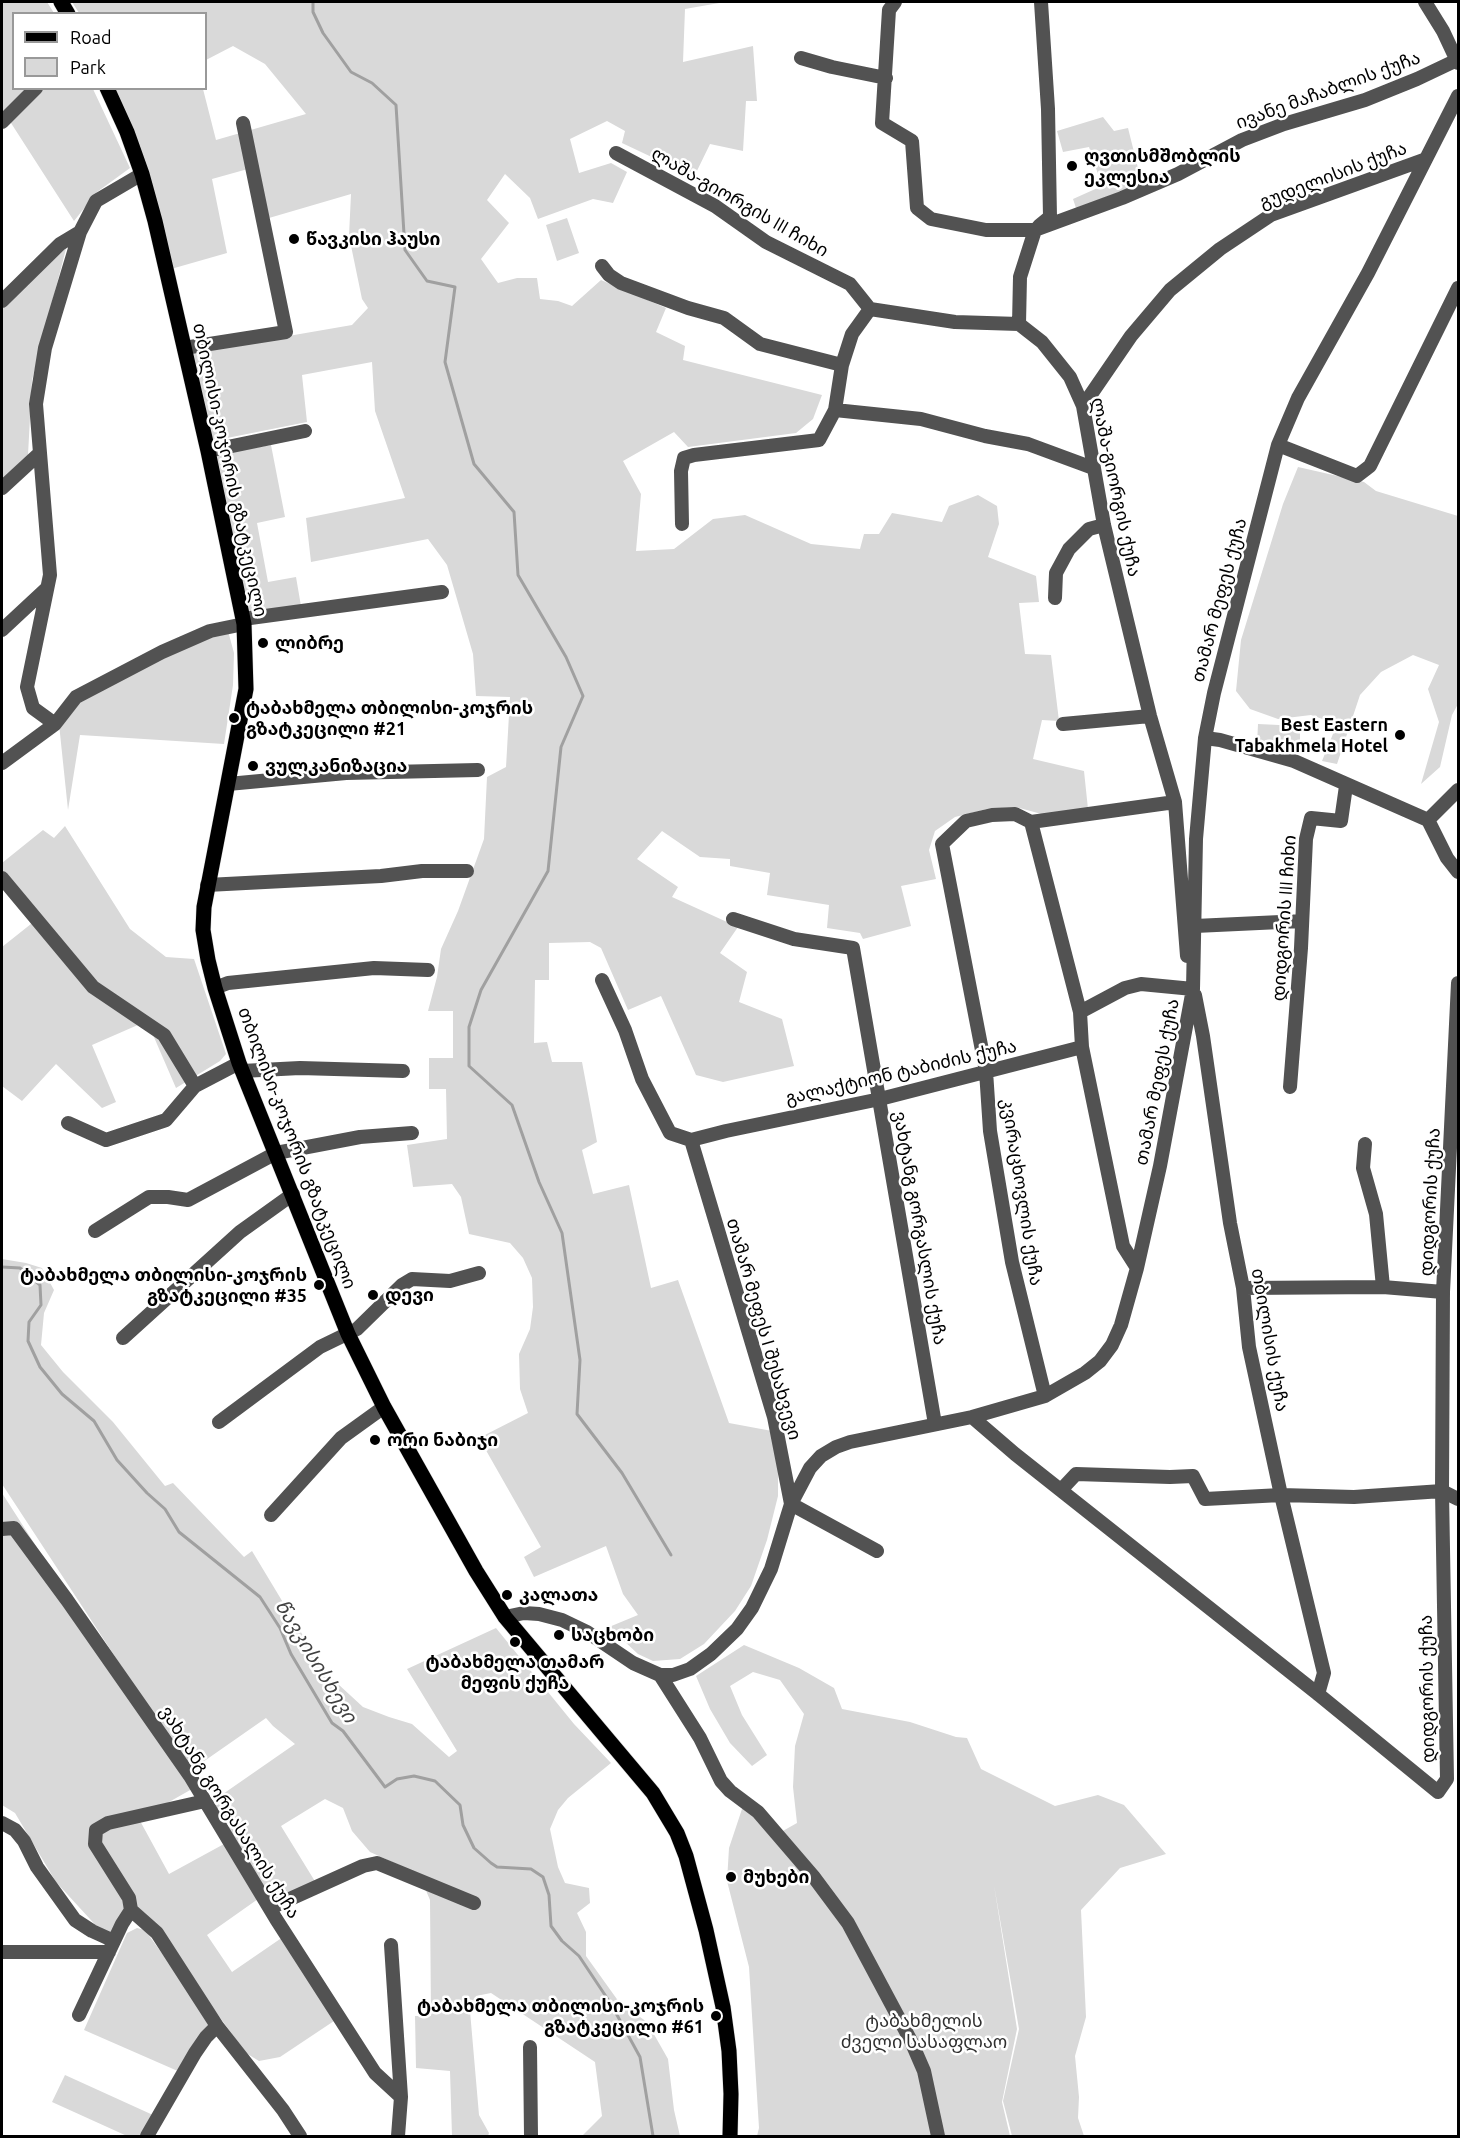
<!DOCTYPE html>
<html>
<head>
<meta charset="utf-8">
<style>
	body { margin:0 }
	#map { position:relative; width:1460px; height:2138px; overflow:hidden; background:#fff; font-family:Ubuntu,sans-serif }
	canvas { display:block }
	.frame { position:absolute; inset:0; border:3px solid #000; pointer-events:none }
	.legend { position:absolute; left:12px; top:12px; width:195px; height:78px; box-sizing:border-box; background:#fff; border:2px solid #999; margin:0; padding:8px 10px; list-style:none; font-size:18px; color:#000 }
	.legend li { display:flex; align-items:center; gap:12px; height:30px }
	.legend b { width:30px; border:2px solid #999 }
</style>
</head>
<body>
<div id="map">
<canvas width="1460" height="2138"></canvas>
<div class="frame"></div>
<ul class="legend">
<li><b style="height:8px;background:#000"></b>Road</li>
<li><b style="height:16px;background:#d9d9d9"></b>Park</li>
</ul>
</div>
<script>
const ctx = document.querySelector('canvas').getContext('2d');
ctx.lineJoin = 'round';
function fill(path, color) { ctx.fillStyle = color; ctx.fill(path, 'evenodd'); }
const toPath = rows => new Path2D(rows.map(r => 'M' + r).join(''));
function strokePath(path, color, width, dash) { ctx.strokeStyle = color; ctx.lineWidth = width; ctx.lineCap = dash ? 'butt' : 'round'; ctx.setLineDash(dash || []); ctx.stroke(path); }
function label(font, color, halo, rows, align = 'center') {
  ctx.font = font + ' Ubuntu,"Noto Sans Georgian",sans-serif'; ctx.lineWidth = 5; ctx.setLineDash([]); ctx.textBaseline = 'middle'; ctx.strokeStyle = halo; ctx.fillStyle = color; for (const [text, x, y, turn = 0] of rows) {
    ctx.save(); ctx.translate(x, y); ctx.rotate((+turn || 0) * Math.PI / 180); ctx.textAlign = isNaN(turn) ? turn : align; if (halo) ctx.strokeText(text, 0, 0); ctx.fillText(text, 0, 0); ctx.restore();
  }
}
fill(toPath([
	[2,2,47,2,54,13,14,14,14,88,93,89,130,168,97,192,74,221,2,109],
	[72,2,725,2,685,9,683,62,753,46,757,101,746,101,743,151,710,144,694,177,622,143,625,131,607,121,570,139,579,173,611,163,627,172,613,203,593,199,538,219,530,198,505,174,487,200,509,223,481,259,498,283,517,278,537,278,540,299,558,301,572,306,601,280,666,308,656,332,685,346,683,360,822,395,813,419,796,433,688,447,674,432,623,461,641,494,636,551,674,549,713,519,745,515,811,544,860,549,864,534,879,534,892,513,942,522,949,506,978,495,997,506,999,524,988,557,1036,576,1039,602,1019,603,1025,654,1051,655,1059,721,1042,720,1033,759,1084,771,1088,809,1045,815,1016,807,987,809,955,817,935,831,929,850,936,879,901,886,911,926,863,939,860,933,827,928,829,905,767,895,770,873,730,866,730,859,700,857,662,831,637,859,678,887,672,897,738,927,720,953,747,972,739,1002,782,1019,794,1066,723,1082,696,1075,661,996,628,1010,601,948,590,942,549,943,549,980,535,980,534,1043,547,1042,552,1062,582,1062,597,1142,582,1150,593,1194,629,1185,651,1288,678,1280,729,1423,772,1431,778,1470,778,1496,767,1540,751,1586,735,1611,704,1644,680,1659,653,1661,638,1654,609,1627,638,1615,623,1594,606,1546,534,1577,524,1557,541,1547,479,1438,528,1413,520,1389,519,1354,530,1329,533,1307,532,1278,523,1258,510,1243,469,1234,461,1197,452,1184,413,1187,407,1145,447,1139,446,1089,429,1089,429,1058,453,1058,453,1011,428,1011,437,977,441,949,458,911,484,839,487,777,506,767,510,697,476,696,473,654,447,565,428,539,311,562,306,518,405,498,375,411,372,362,302,375,307,422,212,441,190,353,352,325,368,308,362,299,349,236,351,194,269,218,255,167,212,179,227,253,171,269,114,89,203,89,216,140,306,114,265,64,233,46,206,60,206,14,79,13],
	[1103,117,1114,131,1128,128,1142,184,1076,208,1073,199,1102,186,1089,147,1063,152,1057,131],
	[567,218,579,253,557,261,546,225],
	[67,245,32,380,28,455,2,479,2,307],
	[271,445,285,517,257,523,268,582,296,577,301,606,247,614,214,455],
	[1298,467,1364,482,1376,491,1458,516,1458,704,1452,715,1440,767,1421,784,1439,722,1428,689,1439,665,1413,655,1381,672,1360,695,1337,764,1322,761,1337,724,1311,715,1278,719,1250,709,1236,691,1241,640,1283,504],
	[228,631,234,653,233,685,224,744,80,735,68,810,59,724,80,699,209,633],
	[1258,724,1300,726,1300,747,1257,745],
	[65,826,130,929,166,957,194,959,226,1054,220,1061,176,1088,147,1021,92,1045,116,1102,102,1108,56,1064,22,1101,2,1086,2,947,41,916,2,870,2,863,43,830,54,838],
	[2,1259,26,1263,42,1268,54,1290,44,1313,41,1345,63,1372,113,1422,165,1486,173,1483,244,1557,252,1551,325,1672,363,1707,389,1717,412,1724,449,1757,457,1751,407,1669,496,1628,574,1724,611,1763,568,1798,558,1810,550,1829,558,1867,565,1883,589,1888,590,1903,577,1913,586,1932,586,1956,619,2002,647,2022,668,2059,674,2110,680,2136,582,2136,602,2116,595,2062,491,1993,476,1996,470,2011,479,2115,489,2133,488,2136,452,2136,450,2071,416,2068,415,2016,431,2016,430,1900,419,1874,370,1852,352,1831,343,1808,325,1799,281,1826,316,1883,271,1904,210,1803,295,1744,273,1726,266,1718,190,1771,2,1484],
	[2,1493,192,1789,139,1819,169,1874,224,1844,258,1899,207,1935,232,1972,283,1937,337,2019,280,2057,259,2061,246,2053,155,1929,132,1920,112,1943,56,1882,15,1813,2,1805],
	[744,1645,799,1668,834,1688,842,1709,910,1722,956,1737,967,1738,981,1769,1055,1806,1098,1795,1124,1805,1166,1854,1120,1868,1081,1910,1086,2017,1075,2056,1079,2097,1078,2118,1084,2136,1012,2136,1003,2101,1019,2029,994,1885,1017,2029,1002,2102,1010,2136,757,2136,759,2128,749,1967,727,1881,729,1848,742,1809,759,1807,781,1832,797,1823,793,1787,795,1746,804,1714,780,1680,753,1672,730,1686,742,1715,767,1755,752,1766,730,1743,710,1709,696,1676],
	[137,1928,145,1930,211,2021,180,2072,84,2030,127,1933],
	[65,2075,153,2115,139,2136,127,2136,52,2102]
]), '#d9d9d9');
strokePath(toPath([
	[313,2,313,12,323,33,351,72,372,83,396,105,405,250,427,281,455,287,445,362,474,464,514,512,518,575,566,657,583,696,561,747,548,871,481,990,469,1027,469,1066,512,1105,539,1182,562,1233,580,1360,577,1414,622,1473,671,1555],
	[2,1267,20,1268,40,1285,41,1305,29,1322,28,1341,40,1367,62,1394,94,1421,117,1460,147,1493,165,1509,179,1532,260,1597,280,1628,291,1654,332,1723,343,1731,385,1787,397,1779,414,1776,435,1781,460,1805,463,1825,474,1848,491,1863,497,1867,531,1869,543,1877,549,1895,551,1926,562,1941,579,1956,611,2004,640,2057,653,2136]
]), '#a0a0a0', 3);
const major = toPath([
	[61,2,68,14],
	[107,88,127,132,142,174,155,221,208,451,244,624,246,689,204,907,203,930,208,960,215,988,239,1063,348,1334,384,1407,476,1571,505,1617,653,1793,677,1833,686,1856,706,1930,723,2007,729,2051,731,2094,730,2136]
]);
strokePath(major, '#dbdbdb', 16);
strokePath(toPath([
	[895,2,889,10,882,123,912,141,917,208,931,219,986,230,1035,230,1122,198,1178,174,1242,140,1284,124,1365,100,1417,79,1457,60],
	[1425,2,1443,31,1458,63],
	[801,58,832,67,886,78],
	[2,122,36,88],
	[616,153,715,206,766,242,850,284,870,309],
	[1039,226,1050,217,1048,109,1041,2],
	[602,266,609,275,621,283,688,308,724,318,760,344,842,365],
	[2,301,60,244,80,232,96,201,142,174],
	[1019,324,1020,277,1035,230],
	[184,348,286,332,243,123],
	[1083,406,1131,336,1170,290,1220,249,1271,215,1426,159],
	[835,410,921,419,985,436,1028,444,1093,468],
	[1278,445,1357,476,1370,466,1458,288],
	[208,451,305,431],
	[2,488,40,453],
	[682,524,681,471,684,458,694,455,819,440,835,410,842,365,852,334,870,309,955,322,1019,324,1042,342,1070,377,1083,406,1104,525,1150,716,1175,802,1187,956],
	[1055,598,1056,573,1069,549,1089,529,1104,525],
	[243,619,442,592],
	[2,630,47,588],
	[55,724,33,708,27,687,50,575,36,404,45,348,80,232],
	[1063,724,1150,716],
	[1205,738,1220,740,1294,761,1428,820,1447,858,1458,872],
	[2,763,55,724,76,697,162,652,210,631,244,624],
	[228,784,346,773,478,770],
	[1428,820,1458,790],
	[1031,822,1080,1012,1082,1047],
	[2,878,93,987,164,1035,195,1086],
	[207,885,381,876,422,871,467,871],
	[733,919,794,939,853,948,935,1424],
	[1195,926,1302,921],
	[602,980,625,1030,642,1079,670,1133,691,1140,726,1131,880,1099,1082,1047,1123,1246,1137,1268],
	[215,988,228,983,374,968,428,970],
	[1195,995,1203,1036,1230,1223,1243,1288,1249,1347,1281,1495,1324,1673,1318,1694],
	[1080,1012,1125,988,1141,984,1193,989],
	[242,1071,300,1068,403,1071],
	[1290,1087,1301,948,1306,839,1311,818,1341,821,1346,786],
	[68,1123,106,1140,166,1120,195,1086,239,1063],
	[691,1140,774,1417,791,1504,877,1551],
	[1365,1144,1363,1168,1376,1214,1383,1287],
	[95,1231,149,1197,168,1197,188,1200,276,1153,360,1137,412,1133],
	[1243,1288,1383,1287,1443,1292],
	[123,1338,240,1232,293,1194],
	[1045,1396,1012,1262,990,1131,986,1071,942,844,966,821,992,815,1015,814,1031,822,1175,802],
	[972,1417,1015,1454,1318,1694,1438,1792,1447,1779,1442,1491,1443,1292,1458,983],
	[219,1422,320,1347,357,1329,402,1285,412,1279,450,1281,479,1273],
	[1061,1490,1076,1474,1170,1477,1193,1476,1205,1499,1281,1495,1354,1497,1442,1491,1458,1499],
	[271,1515,341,1438,384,1407],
	[2,1529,14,1528,67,1600,190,1776,276,1919,375,2073,401,2097],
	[505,1617,524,1613,539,1614,562,1620,587,1632,633,1663,660,1675,673,1675,690,1669,711,1654,737,1629,752,1608,771,1569,791,1504,810,1468,821,1456,836,1447,850,1442,972,1417,1045,1396,1085,1373,1100,1361,1112,1345,1121,1325,1137,1268,1160,1166,1193,989,1196,839,1205,738,1214,693,1278,445,1298,398,1368,273,1458,96],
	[660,1675,700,1738,721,1781,730,1791,758,1812,813,1876,848,1923,911,2041,924,2071,938,2136],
	[2,1823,15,1830,24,1841,37,1867,75,1920,92,1931,114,1941],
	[270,1908,363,1866,377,1863,474,1903],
	[131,1910,129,1898,95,1844,96,1830,108,1823,205,1801],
	[391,1945,401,2097,398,2136],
	[2,1952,109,1952],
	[79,2015,122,1924,131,1910,157,1933,217,2026,283,2110,300,2136],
	[530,2047,531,2136],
	[147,2136,195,2053,206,2037,217,2026]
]), '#525252', 14);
strokePath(major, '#000', 15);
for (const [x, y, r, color] of [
	[1072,166,6,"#000"],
	[294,239,6,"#000"],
	[263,643,6,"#000"],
	[234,718,6,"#000"],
	[1400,735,6,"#000"],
	[253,766,6,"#000"],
	[319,1285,6,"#000"],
	[373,1295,6,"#000"],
	[375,1440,6,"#000"],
	[507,1595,6,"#000"],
	[559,1635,6,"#000"],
	[515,1642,6,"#000"],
	[731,1877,6,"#000"],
	[716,2016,6,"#000"]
]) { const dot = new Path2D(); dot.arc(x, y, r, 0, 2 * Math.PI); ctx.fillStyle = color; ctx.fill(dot); strokePath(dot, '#fff', 2); }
label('18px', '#000', '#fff', [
	["ივანე მაჩაბლის ქუჩა",1328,90,-20],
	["გუდელისის ქუჩა",1333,175,-21],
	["ლაშა-გიორგის III ჩიხი",740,202,30],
	["თბილისი-კოჯორის გზატკეცილი",230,470,78],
	["ლაშა-გიორგის ქუჩა",1116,487,78],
	["თამარ მეფეს ქუჩა",1219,600,-75],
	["დიდგორის III ჩიხი",1284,918,-86],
	["გალაქტიონ ტაბიძის ქუჩა",901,1072,-13],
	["თამარ მეფეს ქუჩა",1157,1082,-79],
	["თბილისი-კოჯორის გზატკეცილი",297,1148,69],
	["კვირაცხოვლის ქუჩა",1022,1192,81],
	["დიდგორის ქუჩა",1430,1202,-87],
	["ვახტანგ გორგასლის ქუჩა",920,1228,80],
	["თამარ მეფეს I შესახვევი",764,1329,74],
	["თბილისის ქუჩა",1270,1340,80],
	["დიდგორის ქუჩა",1427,1689,-91],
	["ვახტანგ გორგასალის ქუჩა",230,1812,58]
]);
label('bold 18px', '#000', '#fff', [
	["ღვთისმშობლის",1084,156],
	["ეკლესია",1084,177],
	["წავკისი ჰაუსი",306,239],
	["ლიბრე",275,643],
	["ტაბახმელა თბილისი-კოჯრის",246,708],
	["გზატკეცილი #21",246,729],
	["Best Eastern",1388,725,"right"],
	["Tabakhmela Hotel",1388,746,"right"],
	["ვულკანიზაცია",265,766],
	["ტაბახმელა თბილისი-კოჯრის",307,1275,"right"],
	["გზატკეცილი #35",307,1296,"right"],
	["დევი",385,1295],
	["ორი ნაბიჯი",387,1440],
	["კალათა",519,1595],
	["საცხობი",571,1635],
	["ტაბახმელა თამარ",515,1662,"center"],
	["მეფის ქუჩა",515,1683,"center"],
	["მუხები",743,1877],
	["ტაბახმელა თბილისი-კოჯრის",704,2006,"right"],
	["გზატკეცილი #61",704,2027,"right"]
], 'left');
label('18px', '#303030', '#fff', [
	["ტაბახმელის",924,2021],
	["ძველი სასაფლაო",924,2042]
]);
label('italic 20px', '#414141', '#fff', [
	["წავკისისხევი",316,1661,59]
]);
</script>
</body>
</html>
